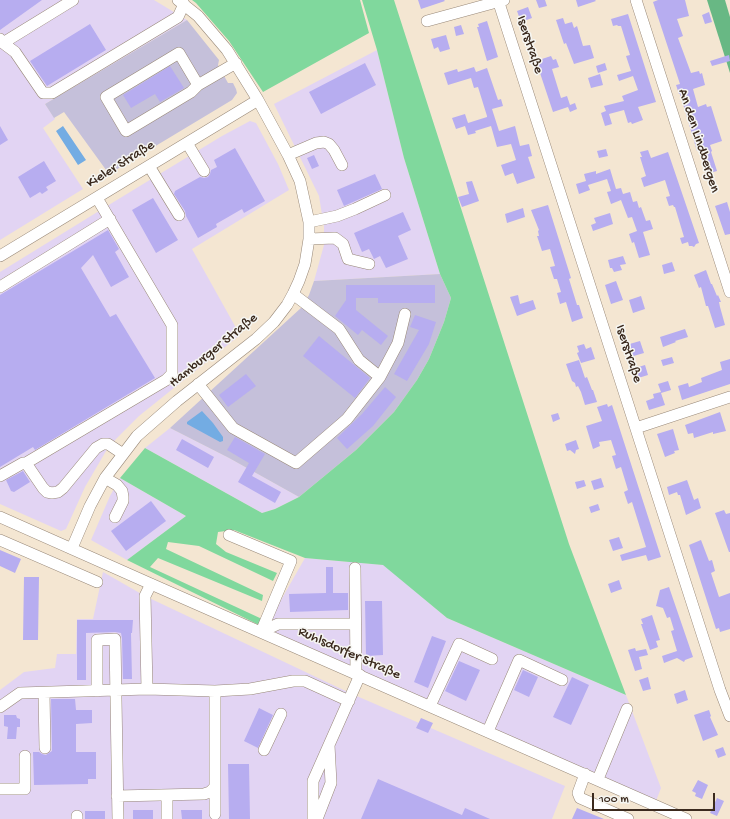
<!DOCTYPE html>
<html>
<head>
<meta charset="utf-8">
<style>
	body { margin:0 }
	#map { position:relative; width:730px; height:819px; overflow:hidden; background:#f4e6d2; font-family:"Gochi Hand",sans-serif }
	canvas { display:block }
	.scale { position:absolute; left:592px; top:793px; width:123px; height:18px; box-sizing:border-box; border:2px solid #3b2a1e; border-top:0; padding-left:5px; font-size:12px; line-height:14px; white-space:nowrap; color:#3b2a1e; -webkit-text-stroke:3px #f6f6f2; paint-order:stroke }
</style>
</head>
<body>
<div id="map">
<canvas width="730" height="819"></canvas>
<div class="scale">100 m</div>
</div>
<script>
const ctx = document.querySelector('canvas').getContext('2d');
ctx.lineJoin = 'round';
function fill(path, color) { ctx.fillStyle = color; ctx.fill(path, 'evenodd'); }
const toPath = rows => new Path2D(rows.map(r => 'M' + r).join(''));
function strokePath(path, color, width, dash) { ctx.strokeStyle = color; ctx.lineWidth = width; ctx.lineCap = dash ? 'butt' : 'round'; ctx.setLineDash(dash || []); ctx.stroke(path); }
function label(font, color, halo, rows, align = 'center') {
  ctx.font = font + ' "Gochi Hand",sans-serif'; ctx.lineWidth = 3; ctx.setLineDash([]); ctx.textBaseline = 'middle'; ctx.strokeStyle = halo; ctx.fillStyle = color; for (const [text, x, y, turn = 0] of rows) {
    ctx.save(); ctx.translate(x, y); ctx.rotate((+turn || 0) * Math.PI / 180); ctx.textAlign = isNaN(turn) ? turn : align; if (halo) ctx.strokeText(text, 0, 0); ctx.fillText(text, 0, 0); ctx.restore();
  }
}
fill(toPath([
	[0,0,154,0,187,20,45,104,55,119,43,128,83,189,0,240],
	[377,50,404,158,440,274,314,281,324,245,324,227,319,196,274,104],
	[250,121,256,123,278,164,289,190,192,249,240,335,139,416,116,439,106,451,85,487,66,529,61,531,0,504,0,272,112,203,222,136],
	[170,428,229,458,299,497,275,509,262,513,145,448],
	[120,478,186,516,127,560,91,540,110,496],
	[305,558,384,565,447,618,626,695,661,788,656,801,265,628],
	[103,572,145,596,352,694,565,786,552,819,0,819,0,690,24,672,55,668,57,654,76,654,77,619,93,619]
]), '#e2d4f3');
fill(toPath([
	[187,20,219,60,218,65,228,83,233,83,236,89,237,93,232,100,109,174,64,112,54,118,45,104],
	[440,274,451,298,444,322,429,359,417,380,394,412,356,450,299,497,229,458,170,428,302,307,309,295,314,281]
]), '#c5c0da');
fill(toPath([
	[192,0,360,0,369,33,263,92,229,41,196,3],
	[362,0,394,0,569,544,626,695,447,618,383,565,305,558,234,530,218,532,216,544,226,552,277,573,273,581,199,546,168,542,166,549,263,595,262,601,158,558,150,567,262,619,259,625,127,560,186,516,120,478,145,448,262,513,275,509,299,497,356,450,394,412,417,380,429,359,444,322,451,298,440,274,404,158,377,50]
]), '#80d89d');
fill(toPath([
	[707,0,725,0,730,17,730,73]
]), '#68b884');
fill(toPath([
	[63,126,86,160,78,165,56,131],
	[202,411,213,423,223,437,223,441,220,442,187,424,187,422]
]), '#73ace3');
fill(toPath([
	[0,0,42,0,0,30],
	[418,0,444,0,445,1,421,9],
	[536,0,545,0,547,6,539,8],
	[576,0,595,0,596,1,578,7],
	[658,0,685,0,689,16,677,19,683,36,678,38,691,73,699,71,700,74,702,73,705,85,693,89,698,107,706,104,707,107,711,106,722,141,710,145,712,151,711,152,717,171,706,174,703,163,704,163,699,150,697,151,680,94,679,94,676,85,680,84,653,2],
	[528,7,532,18,521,22,517,11],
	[709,12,712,22,705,24,702,15],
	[628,14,656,102,638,107,643,120,632,124,631,122,628,123,624,110,609,114,612,124,605,126,601,113,606,111,604,106,624,101,622,96,638,90,633,76,619,81,617,75,631,71,626,56,630,55,621,26,618,26,617,25,613,26,611,19],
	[563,18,565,24,572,22,574,28,577,26,583,46,590,45,594,58,574,64,566,43,564,44,556,20],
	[487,21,498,57,487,61,477,27,479,27,478,24],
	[90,24,106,50,47,86,30,61],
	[461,25,464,34,456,36,454,27],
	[446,35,450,49,440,52,438,47,434,49,431,39],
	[729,55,730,61,712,66,710,61],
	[551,56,553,60,556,59,559,67,552,69,561,98,567,96,570,105,575,103,577,109,570,112,568,107,553,112,536,61],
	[365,63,376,85,321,114,309,92],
	[605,63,607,70,598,73,596,66],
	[170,66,184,88,160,102,155,94,131,108,123,95],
	[474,67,476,72,487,68,498,100,501,99,503,106,492,109,499,131,515,126,520,146,529,144,532,156,528,157,535,178,517,184,513,173,505,176,501,165,516,160,511,144,497,147,491,126,475,131,476,133,468,135,465,126,456,129,452,118,465,114,468,123,487,117,487,116,478,87,474,88,471,78,448,85,444,73,457,69,458,72],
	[600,74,603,85,591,88,588,78],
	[0,126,8,140,0,145],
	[235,148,265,201,244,213,242,209,216,224,217,227,198,238,186,216,185,211,174,194,175,191,200,177,204,178,208,177,210,174,211,170,217,167,214,160],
	[606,149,608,156,599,158,597,151],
	[648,150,651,158,668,152,699,243,696,244,694,247,692,246,689,246,688,242,682,244,680,238,684,237,675,207,674,207,673,205,669,206,666,197,670,196,665,180,644,187,641,178,646,176,640,157,642,157,640,152],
	[314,155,319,166,312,169,307,158],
	[44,161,56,181,46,187,48,190,42,194,40,192,30,198,18,177],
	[610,169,616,189,621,188,623,194,630,192,633,202,637,201,639,208,641,207,646,221,650,220,653,229,643,232,650,255,639,258,634,242,632,243,629,234,637,231,632,217,628,218,621,200,611,204,607,192,611,191,607,179,588,185,590,190,579,194,576,184,586,181,584,174,596,171,596,174],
	[375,174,382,189,344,206,337,190],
	[472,181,479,201,462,207,458,197,469,194,466,182],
	[153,198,178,240,156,253,132,210],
	[727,202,730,212,730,234,725,235,715,206],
	[548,205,571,278,569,279,577,305,579,305,583,318,572,322,566,302,560,304,557,293,561,292,557,279,554,279,550,267,555,266,550,249,542,251,537,236,539,236,538,231,539,230,531,210],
	[523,208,525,217,507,223,505,214],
	[403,212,411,230,398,236,408,259,386,268,380,256,374,259,369,249,362,252,354,233],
	[610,213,613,224,593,231,591,225,596,223,594,218],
	[108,230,119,249,115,252,129,277,111,287,93,255,81,268,110,317,116,314,155,378,35,450,33,447,0,467,0,295],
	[623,256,626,264,620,265,622,270,614,272,612,268,610,268,608,260],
	[672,262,675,271,664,274,662,265],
	[706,270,711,284,712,284,717,296,718,295,721,302,719,302,720,307,725,325,715,328,708,306,706,306,701,287,699,288,694,275],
	[616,281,623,300,611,304,605,285],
	[346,285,435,285,435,303,378,303,378,298,356,298,356,310,388,336,381,345,362,330,358,335,335,316,346,300],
	[518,295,520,304,533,300,536,309,517,316,510,297],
	[641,296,645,309,633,313,629,300],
	[415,315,436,322,429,344,407,381,394,374,419,330,410,327],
	[685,329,688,337,675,341,676,342,663,347,660,337],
	[319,336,370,378,355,398,303,356],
	[640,341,644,353,630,357,626,345],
	[584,344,586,349,591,347,595,359,581,363,577,353,579,352,577,346],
	[672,357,674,363,663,366,661,360],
	[730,359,730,384,682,400,678,386,688,383,689,387,702,382,701,378,722,370,720,362],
	[579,360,585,378,587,377,592,390,593,390,597,402,585,405,581,392,578,386,576,387,575,383,572,381,566,364],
	[645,365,648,375,635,379,632,369],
	[246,374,256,386,228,407,219,395],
	[668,381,671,390,661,393,665,405,649,410,646,401,654,398,653,394,661,392,658,384],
	[385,387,396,397,373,426,347,449,337,438,362,414],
	[607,404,608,407,612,405,661,557,648,561,646,555,622,561,620,555,646,547,632,502,628,504,624,492,628,490,621,467,616,469,612,456,616,455,611,440,599,442,600,446,593,449,586,426,602,421,597,407],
	[720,412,726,431,713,434,713,432,694,438,693,433,688,434,685,425],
	[558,413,560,419,553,422,551,415],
	[673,429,679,450,674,451,675,453,665,457,657,434],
	[235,437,265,454,252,476,281,492,275,503,238,482,249,463,227,450],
	[182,439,214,457,208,468,176,450],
	[576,440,579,449,576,450,575,454,570,450,567,451,565,444],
	[23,471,30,482,14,492,11,491,6,480],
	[601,478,604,487,594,490,591,481],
	[584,480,586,486,577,489,575,482],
	[687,480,694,500,698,498,701,508,686,515,680,495,678,495,677,492,669,495,667,487],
	[151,501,166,521,126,551,111,531],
	[598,504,600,510,591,513,589,507],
	[724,510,726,514,730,513,730,552,729,552,715,513],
	[619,537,623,548,613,551,609,540],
	[701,540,709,561,712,560,715,571,711,573,719,597,730,593,730,629,720,632,719,628,716,629,689,545],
	[0,550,21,559,15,573,0,566],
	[326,567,333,567,333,593,348,593,348,610,290,612,289,594,326,593],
	[24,577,39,577,38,640,23,640],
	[619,580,622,589,611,593,608,584],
	[669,587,693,657,685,660,684,662,677,658,664,663,662,656,677,651,671,631,674,630,670,617,667,618,663,608,656,606,660,590],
	[365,601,382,601,383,655,366,656],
	[652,615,660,640,656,641,658,647,650,650,641,624,643,624,641,619],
	[77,620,133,620,132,633,131,633,132,679,123,679,122,638,121,633,115,632,86,633,86,680,77,680],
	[432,636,446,641,428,688,414,682],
	[635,648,636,651,646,649,648,655,639,657,642,669,635,671,628,650],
	[459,661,480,670,466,701,445,691],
	[523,670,538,677,529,697,514,690],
	[572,677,589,685,571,725,553,717],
	[648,677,651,689,643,691,639,680],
	[685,690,688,700,677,704,674,694],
	[51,699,75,699,76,710,92,710,92,723,76,724,76,752,96,752,96,779,88,779,88,784,34,785,33,752,39,752,42,754,46,755,52,751],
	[259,708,273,715,258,748,244,741],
	[709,710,711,716,710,717,718,735,703,741,694,715],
	[4,715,16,715,17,718,20,719,20,727,17,727,16,739,7,739,8,727,4,726],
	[421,718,433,723,428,733,416,728],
	[723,747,726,755,718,758,715,750],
	[228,764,249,764,250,819,229,819],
	[378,779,462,815,465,808,490,819,361,819],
	[698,780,708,785,702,799,695,796,696,793,692,791],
	[717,798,724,801,717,816,710,813],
	[577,808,604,819,572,819],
	[133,810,153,810,153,819,133,819],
	[181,810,202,810,202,819,182,819],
	[85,811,105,811,105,819,85,819]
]), '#b7adf0');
const minor = toPath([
	[498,0,720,690,730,716],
	[636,0,730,292],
	[427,21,504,0],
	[0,39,3,43,73,0],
	[3,43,15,52,43,93,52,93,178,17,184,4],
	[198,85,179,53,106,97,126,131,191,92,198,85,236,63],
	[187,143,204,171],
	[288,155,316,143,324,142,329,144,334,150,342,165],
	[149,166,179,215],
	[309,222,337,216,355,209,385,195],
	[309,239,335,238,343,244,348,259,369,264],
	[0,256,258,100],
	[0,287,110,219],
	[293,294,339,329,359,360,380,377],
	[198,384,233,428,296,463,347,419,380,377,398,343,405,314],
	[636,428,730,397],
	[26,463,166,380,172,374,172,325,97,198],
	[0,476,23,463,26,463,43,488,47,492,52,493,58,492,63,488,96,448,103,444,108,444,123,454],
	[105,478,117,485,122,491,123,497,123,501,115,517],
	[0,517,151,584,686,819],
	[229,535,291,561,261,632],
	[0,540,97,582],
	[72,548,90,506,105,478,137,436,177,401,256,339,274,322,287,305,293,294,299,281,305,264,309,239,309,222,300,181,288,155,258,100,227,50,198,16,178,0],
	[355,568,356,673],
	[261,632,278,624,355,624],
	[147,689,145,596,151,584],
	[97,691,97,640,115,639,118,819],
	[215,691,215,814],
	[44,693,45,748],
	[430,706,459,644,492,659],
	[0,707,20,693,147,689,215,691,250,689,293,681,305,681,349,701],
	[488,731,519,660,562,680],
	[264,750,281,714],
	[585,774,578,793,580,798,628,819],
	[598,779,627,709],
	[0,789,25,789,25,756],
	[117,796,204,794,210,792,215,787],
	[77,816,77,819],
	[167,819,167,795],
	[313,819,313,781,360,675],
	[317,819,331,783,329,745]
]);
strokePath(minor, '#988878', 12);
strokePath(minor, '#fff', 11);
label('14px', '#3b2a1e', '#f6f6f2', [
	["Iserstraße",529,45,72],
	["An den Lindbergen",698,141,72],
	["Kieler Straße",121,165,-32],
	["Hamburger Straße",214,351,-39],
	["Iserstraße",628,354,72],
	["Ruhlsdorfer Straße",349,654,24]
]);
</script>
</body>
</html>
